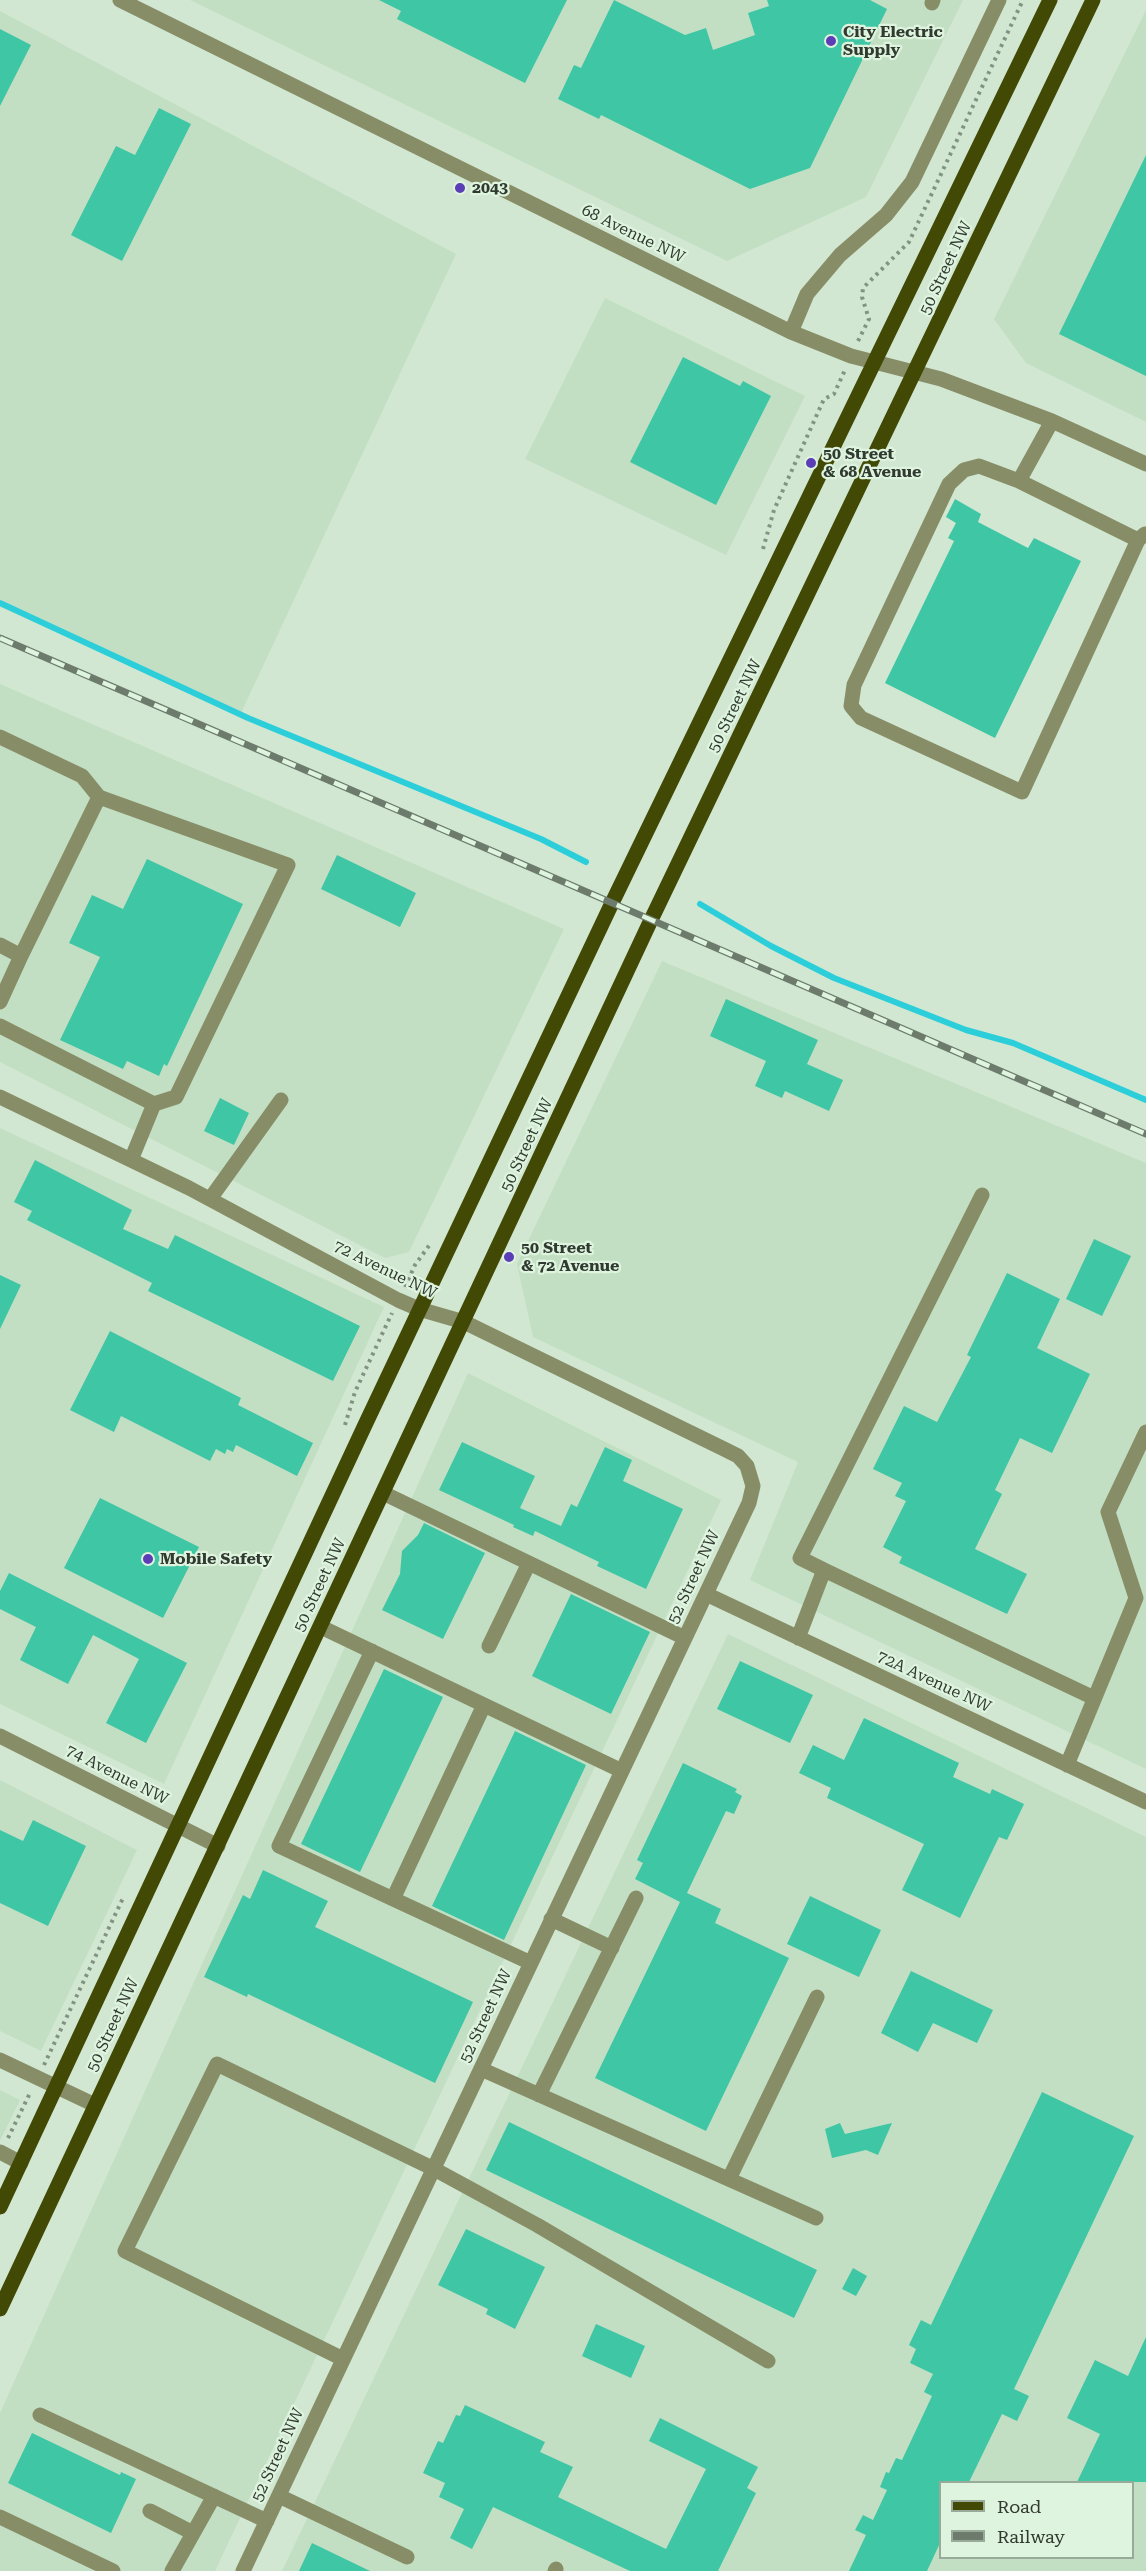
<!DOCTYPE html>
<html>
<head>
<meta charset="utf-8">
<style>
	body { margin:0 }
	#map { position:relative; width:1146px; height:2571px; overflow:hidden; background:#d1e7d1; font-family:"Roboto Serif",serif }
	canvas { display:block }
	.legend { position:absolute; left:939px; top:2481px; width:195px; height:78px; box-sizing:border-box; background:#def4de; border:2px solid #9a9; margin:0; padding:8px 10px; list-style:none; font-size:18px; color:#313a31 }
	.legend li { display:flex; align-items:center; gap:12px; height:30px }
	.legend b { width:30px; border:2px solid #9a9 }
</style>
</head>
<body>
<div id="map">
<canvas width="1146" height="2571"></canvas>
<ul class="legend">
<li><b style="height:8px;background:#424905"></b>Road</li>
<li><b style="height:8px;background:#6d7b6d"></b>Railway</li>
</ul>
</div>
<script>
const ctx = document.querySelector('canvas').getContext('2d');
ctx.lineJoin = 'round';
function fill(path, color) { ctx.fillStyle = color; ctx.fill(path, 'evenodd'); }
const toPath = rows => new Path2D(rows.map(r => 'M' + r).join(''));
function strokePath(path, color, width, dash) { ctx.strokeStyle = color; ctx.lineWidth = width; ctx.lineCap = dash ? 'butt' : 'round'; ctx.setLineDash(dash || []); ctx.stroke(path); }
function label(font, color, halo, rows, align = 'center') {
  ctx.font = font + ' "Roboto Serif",serif'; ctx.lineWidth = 4.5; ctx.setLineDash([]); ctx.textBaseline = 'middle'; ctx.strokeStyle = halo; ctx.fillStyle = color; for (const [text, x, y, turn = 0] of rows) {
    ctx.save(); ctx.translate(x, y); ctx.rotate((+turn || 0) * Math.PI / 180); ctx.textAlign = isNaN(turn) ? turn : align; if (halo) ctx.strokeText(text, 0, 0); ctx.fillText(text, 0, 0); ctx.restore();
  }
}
fill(toPath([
	[190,0,963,0,866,197,727,261],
	[1146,10,1146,422,1026,363,994,319],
	[0,11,456,254,241,713,0,607],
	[605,298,805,396,726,555,525,459],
	[0,684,564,929,409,1252,385,1258,0,1062],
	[662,961,1146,1163,1146,1769,750,1580,798,1462,533,1337,517,1264],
	[0,1128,384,1307,164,1784,0,1704],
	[468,1373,721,1500,215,2571,0,2571,0,2413],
	[728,1634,1146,1837,1146,2571,282,2571],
	[940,2482,1132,2482,1132,2558,940,2558],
	[0,1780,137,1850,41,2051,0,2031],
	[0,2090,20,2100,0,2141]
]), '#c3dfc3');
strokePath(toPath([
	[0,603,248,718,541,839,586,862],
	[700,904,771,946,834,978,966,1030,1013,1043,1146,1100]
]), '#2cced9', 6);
fill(toPath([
	[379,0,567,0,525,83,397,19,401,11],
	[614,0,685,35,706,28,713,50,755,35,748,13,769,6,767,0,870,0,887,9,810,168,750,189,601,115,599,119,558,99,574,65,581,68],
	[0,29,31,45,0,106],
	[159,108,191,124,122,261,71,235,116,146,135,155],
	[1146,155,1146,376,1059,334],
	[683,357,740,386,743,381,771,396,716,505,630,462],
	[955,499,981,514,978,522,1028,548,1034,538,1081,561,995,738,885,683,954,541,948,538,956,523,946,517],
	[337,855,416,893,400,927,321,889],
	[147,859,243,904,167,1066,164,1064,159,1076,127,1061,123,1069,60,1040,100,957,69,943,92,895,123,909],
	[726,999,818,1040,807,1064,843,1080,829,1111,785,1091,782,1098,755,1086,766,1061,710,1036],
	[220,1098,249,1113,234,1145,204,1131],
	[35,1160,132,1210,123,1229,168,1249,175,1235,360,1326,333,1381,148,1291,152,1283,27,1220,32,1211,14,1202],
	[1094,1239,1131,1256,1102,1316,1066,1299],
	[1007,1273,1060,1299,1037,1348,1090,1374,1052,1453,1020,1438,995,1490,1002,1494,975,1549,1027,1574,1007,1614,899,1563,902,1557,883,1547,906,1501,895,1496,902,1483,873,1469,904,1406,937,1422,971,1357,967,1355],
	[0,1275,21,1285,0,1329],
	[110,1331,241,1398,238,1405,313,1443,297,1476,236,1445,233,1452,227,1449,225,1454,216,1449,210,1461,121,1416,114,1432,70,1410],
	[462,1442,535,1476,520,1508,561,1526,571,1504,577,1507,605,1447,632,1460,623,1481,683,1509,646,1589,597,1566,599,1562,535,1531,533,1536,513,1527,514,1525,439,1490],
	[100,1498,199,1547,163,1618,64,1568],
	[424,1523,485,1553,443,1639,382,1610,400,1574,402,1551,418,1535],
	[9,1573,187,1663,146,1743,106,1723,139,1659,93,1635,68,1684,20,1660,36,1627,0,1609,0,1591],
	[571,1594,650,1632,611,1714,532,1676],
	[740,1661,813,1695,790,1743,717,1709],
	[384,1669,443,1697,360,1872,301,1844],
	[864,1718,959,1763,953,1777,990,1794,992,1789,1024,1804,1007,1840,999,1837,960,1918,902,1890,924,1844,827,1798,831,1788,799,1773,813,1745,844,1760],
	[515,1731,586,1765,504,1940,432,1906],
	[683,1763,737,1789,735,1792,742,1796,734,1814,726,1811,687,1893,721,1909,715,1923,789,1958,706,2131,595,2078,680,1902,635,1879,643,1863,637,1860],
	[33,1820,86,1846,48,1926,0,1903,0,1830,23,1841],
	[263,1870,328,1901,315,1927,473,2002,435,2083,248,1994,247,1997,204,1977,243,1895,250,1899],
	[810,1896,881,1930,859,1977,787,1944],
	[911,1971,993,2010,977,2043,933,2023,918,2052,881,2033],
	[1042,2092,1134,2136,1014,2389,1029,2396,1017,2421,1002,2414,969,2482,940,2482,940,2543,927,2571,849,2571,866,2535,855,2530,863,2515,873,2520,887,2490,880,2487,886,2472,889,2473,896,2458,902,2460,932,2396,924,2392,933,2374,910,2363,916,2349,909,2345,921,2320,931,2325],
	[509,2122,817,2270,794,2318,486,2170],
	[840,2123,845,2134,892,2123,878,2155,866,2150,832,2158,825,2129],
	[466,2229,545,2267,515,2329,486,2314,488,2309,438,2285],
	[853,2268,867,2276,856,2296,842,2289],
	[596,2324,645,2346,631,2378,582,2356],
	[1146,2337,1146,2482,1077,2482,1100,2434,1067,2418,1095,2360,1128,2376],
	[465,2405,545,2442,540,2452,573,2467,558,2497,666,2549,706,2469,649,2441,660,2418,758,2467,747,2488,756,2493,718,2571,630,2571,493,2507,472,2549,450,2538,464,2509,439,2497,445,2483,423,2473,438,2441,443,2443,456,2415,460,2416],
	[32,2433,120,2475,121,2472,136,2479,111,2533,8,2483],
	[312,2543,370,2571,299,2571]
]), '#3ec6a5');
strokePath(toPath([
	[858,341,869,319,862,297,863,288,909,242,1023,0],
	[763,549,774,510,824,399,834,394,845,370],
	[405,1287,415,1265,431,1243],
	[345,1425,355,1392,392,1313],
	[44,2065,124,1896],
	[8,2138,31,2091]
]), '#839383', 4, [3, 4.5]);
strokePath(toPath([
	[120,0,791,332,851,356,941,379,1052,421,1146,464],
	[932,3,933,0],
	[791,332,807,294,840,255,886,215,912,182,999,0],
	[1052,421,1019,481,1138,540,1145,534],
	[1019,481,979,466,964,470,949,484,854,685,851,706,861,718,1022,792,1138,540],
	[0,737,82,776,99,797],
	[0,945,21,956,99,797,288,865,176,1097,154,1104,131,1160],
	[0,1002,21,956],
	[0,1026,154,1104],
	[0,1097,189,1188,398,1300,419,1309,464,1322,724,1449,738,1456,747,1466,753,1486,749,1503,243,2571],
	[210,1199,281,1100],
	[383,1493,685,1638],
	[824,1570,800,1558,982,1195],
	[706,1594,1146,1802],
	[321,1627,622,1771],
	[798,1638,824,1570,1094,1698],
	[489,1646,529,1563],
	[372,1651,279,1846,531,1963],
	[0,1736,218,1846],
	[1067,1765,1136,1598,1108,1512,1146,1432],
	[393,1899,484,1705],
	[551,1919,612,1948],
	[0,2060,95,2105],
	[481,2069,816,2218],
	[539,2095,636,1898],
	[0,2152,21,2163],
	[729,2179,817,1997],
	[343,2359,125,2251,217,2064,434,2169,537,2225,768,2361],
	[40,2415,267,2521],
	[279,2496,407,2557],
	[150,2511,193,2533],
	[0,2517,113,2571],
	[172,2571,214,2496],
	[555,2571,556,2569]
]), '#878e67', 15);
strokePath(toPath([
	[0,2207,365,1425,612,903,1050,0],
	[0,2309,651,920,1093,0]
]), '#424905', 15);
const rail = toPath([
	[0,638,1146,1134]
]);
strokePath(rail, '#6d7b6d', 7);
strokePath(rail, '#def4de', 4.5, [14]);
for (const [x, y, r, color] of [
	[831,41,6,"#5b3eb6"],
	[460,188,6,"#5b3eb6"],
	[811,463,6,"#5b3eb6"],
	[509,1257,6,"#5b3eb6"],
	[148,1559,6,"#5b3eb6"]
]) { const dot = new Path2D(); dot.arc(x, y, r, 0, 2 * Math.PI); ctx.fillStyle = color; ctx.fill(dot); strokePath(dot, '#def4de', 2); }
label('bold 16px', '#313a31', '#def4de', [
	["City Electric",843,32],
	["Supply",843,50],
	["2043",472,188],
	["50 Street",823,454],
	["& 68 Avenue",823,472],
	["50 Street",521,1248],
	["& 72 Avenue",521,1266],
	["Mobile Safety",160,1559]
], 'left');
label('16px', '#313a31', '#def4de', [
	["68 Avenue NW",633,234,26],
	["50 Street NW",946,268,-65],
	["50 Street NW",735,706,-64],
	["50 Street NW",527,1145,-65],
	["72 Avenue NW",385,1270,26],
	["52 Street NW",694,1577,-65],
	["50 Street NW",320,1585,-65],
	["72A Avenue NW",934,1682,25],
	["74 Avenue NW",117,1775,27],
	["52 Street NW",486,2016,-65],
	["50 Street NW",113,2025,-65],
	["52 Street NW",278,2455,-65]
]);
</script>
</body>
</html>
